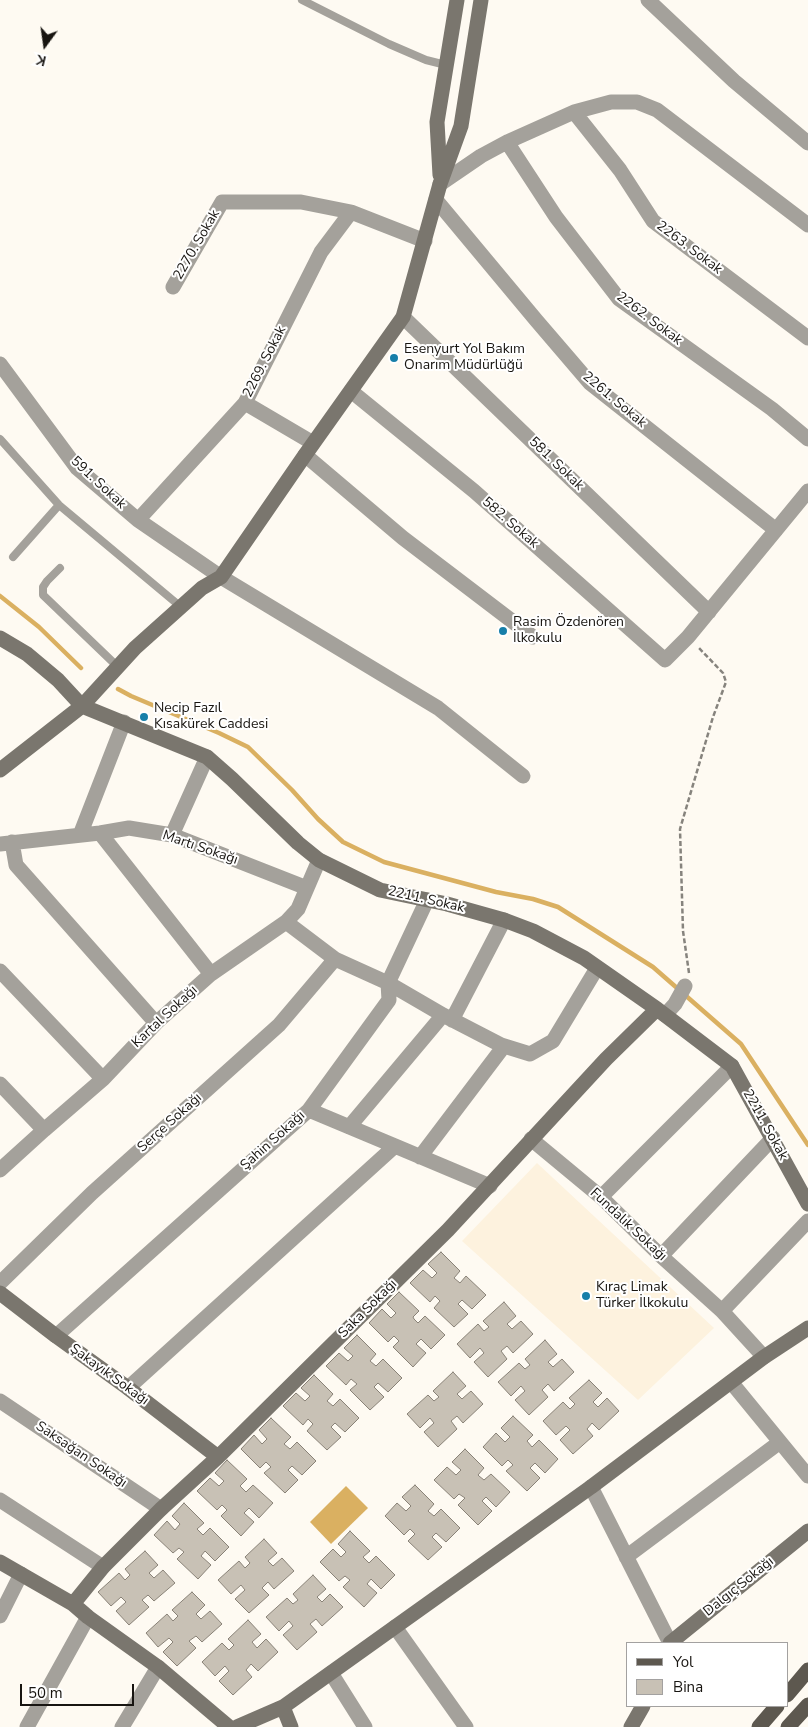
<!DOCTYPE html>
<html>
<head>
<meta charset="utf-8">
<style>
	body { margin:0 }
	#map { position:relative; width:808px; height:1727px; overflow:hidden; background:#fefaf2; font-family:"Nunito Sans",sans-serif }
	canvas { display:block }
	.legend { position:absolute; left:626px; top:1642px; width:162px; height:65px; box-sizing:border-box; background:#fff; border:1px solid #a3a1a0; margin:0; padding:6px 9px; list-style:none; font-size:15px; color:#181511 }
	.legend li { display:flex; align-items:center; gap:10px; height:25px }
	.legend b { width:25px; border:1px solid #a3a1a0 }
	.north { position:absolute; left:20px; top:20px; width:50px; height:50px; -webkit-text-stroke:4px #fff; paint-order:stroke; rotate:194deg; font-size:14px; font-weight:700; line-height:20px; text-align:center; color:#181511 }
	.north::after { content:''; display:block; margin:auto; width:18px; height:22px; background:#181511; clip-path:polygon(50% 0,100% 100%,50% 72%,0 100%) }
	.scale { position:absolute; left:20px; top:1684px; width:114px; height:22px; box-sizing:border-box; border:2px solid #181511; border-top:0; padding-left:6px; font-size:15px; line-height:18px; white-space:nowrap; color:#181511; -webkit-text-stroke:4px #fff; paint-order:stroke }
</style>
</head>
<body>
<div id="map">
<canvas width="808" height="1727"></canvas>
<ul class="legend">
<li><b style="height:6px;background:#5d584f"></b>Yol</li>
<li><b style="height:14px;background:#c8c1b5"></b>Bina</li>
</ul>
<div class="north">K</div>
<div class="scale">50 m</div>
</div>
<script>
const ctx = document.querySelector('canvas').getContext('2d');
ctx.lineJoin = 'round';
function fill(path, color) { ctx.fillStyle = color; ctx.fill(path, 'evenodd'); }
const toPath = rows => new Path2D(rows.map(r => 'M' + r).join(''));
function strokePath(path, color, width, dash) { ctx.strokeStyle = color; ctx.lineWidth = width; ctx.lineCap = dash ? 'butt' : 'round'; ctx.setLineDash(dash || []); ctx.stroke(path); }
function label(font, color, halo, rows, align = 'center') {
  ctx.font = font + ' "Nunito Sans",sans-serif'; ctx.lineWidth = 4; ctx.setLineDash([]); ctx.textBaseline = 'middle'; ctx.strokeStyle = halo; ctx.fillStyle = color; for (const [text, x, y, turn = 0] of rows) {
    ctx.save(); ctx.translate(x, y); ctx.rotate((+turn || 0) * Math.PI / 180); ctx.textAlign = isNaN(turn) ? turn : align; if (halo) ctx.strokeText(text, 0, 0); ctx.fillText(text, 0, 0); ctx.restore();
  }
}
fill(toPath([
	[537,1163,714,1328,638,1400,462,1241]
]), '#fdf2de');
fill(toPath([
	[346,1486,368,1508,331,1544,310,1522]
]), '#dab061');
strokePath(toPath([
	[0,596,39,627,81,668],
	[118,689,131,696,219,733,248,747,292,790,318,819,343,842,384,862,496,892,533,899,558,907,653,967,741,1044,808,1145]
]), '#dab061', 4.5);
const building = toPath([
	[441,1252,460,1271,454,1278,460,1283,466,1276,486,1295,472,1309,462,1300,458,1304,468,1314,454,1327,434,1308,440,1301,435,1296,430,1302,410,1283,423,1270,432,1278,437,1273,428,1264,441,1252],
	[399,1292,419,1311,413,1317,414,1319,418,1323,425,1316,445,1335,431,1349,421,1339,416,1344,426,1353,413,1367,393,1347,399,1341,394,1336,388,1342,369,1323,382,1309,391,1318,396,1313,387,1304,399,1292],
	[504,1302,516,1316,507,1324,512,1329,521,1321,533,1334,513,1353,507,1346,501,1351,507,1359,488,1377,474,1362,484,1353,480,1348,470,1358,457,1344,478,1324,484,1331,489,1327,483,1321,504,1302],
	[357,1335,376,1354,370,1361,376,1366,383,1359,402,1378,388,1392,378,1383,374,1387,384,1397,370,1410,350,1390,357,1384,351,1379,346,1385,326,1366,339,1353,348,1361,353,1356,344,1348,357,1335],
	[545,1340,557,1354,548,1362,553,1367,562,1359,574,1372,554,1391,548,1384,542,1390,548,1397,529,1415,515,1400,525,1391,521,1386,511,1396,498,1382,519,1363,525,1369,530,1365,525,1359,545,1340],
	[453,1372,466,1386,457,1394,462,1399,471,1391,483,1404,463,1423,457,1416,451,1421,457,1429,438,1447,424,1432,434,1423,430,1418,420,1428,407,1414,428,1395,434,1401,439,1397,433,1391,453,1372],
	[314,1375,333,1394,327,1401,333,1406,340,1399,359,1418,345,1432,335,1423,331,1427,341,1437,327,1450,307,1431,313,1424,308,1419,303,1425,283,1406,296,1393,305,1401,310,1396,301,1388,314,1375],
	[589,1380,602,1393,593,1402,598,1407,607,1398,619,1411,599,1430,592,1423,587,1429,593,1436,573,1454,560,1440,570,1430,566,1426,556,1435,543,1421,563,1402,570,1409,575,1404,569,1398,589,1380],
	[513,1416,533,1435,527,1441,532,1447,539,1440,558,1459,545,1473,535,1463,530,1468,540,1478,527,1491,506,1471,513,1465,508,1460,502,1466,483,1447,496,1433,505,1442,510,1437,501,1428,513,1416],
	[271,1418,291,1437,284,1444,290,1449,297,1442,316,1461,302,1475,292,1466,288,1470,298,1480,285,1493,264,1473,271,1467,266,1462,260,1468,241,1449,254,1435,262,1444,267,1439,259,1430,271,1418],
	[465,1449,484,1468,478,1475,479,1476,484,1480,491,1474,510,1492,496,1507,486,1497,482,1501,492,1511,478,1525,458,1505,465,1498,459,1494,454,1499,434,1480,447,1467,456,1475,461,1470,452,1462,465,1449],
	[227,1460,247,1479,240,1486,246,1492,253,1485,273,1503,259,1518,249,1508,244,1513,254,1522,241,1536,221,1516,227,1510,222,1505,217,1510,197,1491,210,1478,219,1486,224,1481,215,1473,227,1460],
	[415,1485,434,1504,428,1511,429,1512,434,1516,441,1509,460,1528,446,1542,436,1533,432,1537,442,1547,428,1560,408,1541,415,1534,410,1529,404,1535,385,1516,397,1503,406,1511,411,1506,402,1497,415,1485],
	[184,1503,204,1523,197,1529,203,1535,210,1528,229,1547,215,1561,205,1551,201,1556,211,1565,198,1579,177,1559,184,1552,179,1548,173,1553,154,1535,167,1521,175,1530,180,1524,172,1516,184,1503],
	[350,1531,370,1551,363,1557,369,1563,376,1556,395,1575,381,1589,371,1579,367,1584,377,1593,364,1607,343,1587,350,1580,345,1576,339,1581,320,1562,333,1549,341,1557,346,1552,338,1544,350,1531],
	[264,1539,277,1553,268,1561,273,1566,282,1558,294,1571,274,1589,268,1582,262,1588,269,1595,249,1613,235,1599,245,1590,241,1585,231,1594,218,1580,239,1561,245,1568,250,1563,245,1557,264,1539],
	[145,1551,158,1565,149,1573,154,1578,163,1570,175,1583,154,1601,148,1595,142,1600,149,1607,129,1625,116,1611,126,1602,121,1597,111,1606,98,1592,119,1573,125,1580,130,1575,125,1569,145,1551],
	[313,1575,326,1589,317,1597,322,1602,330,1594,343,1607,322,1626,316,1619,310,1624,317,1632,297,1650,283,1635,293,1626,289,1621,279,1631,266,1617,287,1598,293,1604,298,1600,293,1594,313,1575],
	[192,1592,205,1605,196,1614,201,1619,210,1611,222,1624,202,1642,196,1636,189,1641,196,1648,177,1666,163,1652,173,1642,169,1638,158,1647,146,1633,167,1614,173,1621,178,1616,172,1610,192,1592],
	[248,1620,261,1634,252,1642,257,1648,266,1639,278,1652,258,1671,251,1664,246,1670,252,1677,233,1695,219,1681,229,1671,225,1666,215,1676,202,1662,222,1643,229,1650,234,1645,228,1639,248,1620]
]);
fill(building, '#c8c1b5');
strokePath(building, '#898277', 1);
strokePath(toPath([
	[689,973,683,931,680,829,713,717,726,682,723,673,698,647]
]), '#86837d', 2.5, [5, 2.5]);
strokePath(toPath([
	[302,0,389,44,426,60,446,65],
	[0,439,59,505,181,607],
	[13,557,59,505],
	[60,568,47,581,43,587,43,595,118,667]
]), '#a4a19b', 8);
strokePath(toPath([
	[648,0,734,81,808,143],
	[574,112,620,170,653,221,808,338],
	[507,142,556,217,619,299,772,409,808,439],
	[440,184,481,156,507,142,574,112,611,102,637,102,657,110,808,225],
	[436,200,536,320,590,383,776,530],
	[173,287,222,202,301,202,351,212,425,241],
	[403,317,709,612],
	[0,364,77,468,138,520,221,577,438,708,523,776],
	[351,391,474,491,665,660,688,637,808,491],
	[245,403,313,443],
	[305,455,403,538,533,637],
	[138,520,245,403,321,252,351,212],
	[100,833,211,974],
	[80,835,124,722],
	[172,835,207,757],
	[12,842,16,865,156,1023],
	[0,844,100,833,129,828,172,835,307,888],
	[286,922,335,959,388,983,443,1015,501,1045,530,1054,553,1041,597,968],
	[0,971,103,1079],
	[665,1015,675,1004,685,986],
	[452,1020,504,920],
	[0,1084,44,1130],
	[309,1110,395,1146],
	[349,1127,443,1015],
	[531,1139,601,1197,661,1256,722,1311,764,1357],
	[420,1157,504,1046],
	[0,1170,44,1130,103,1079,156,1023,211,974,286,922,298,909,319,860],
	[601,1197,732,1066],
	[661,1256,773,1138],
	[0,1283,92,1193,279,1025,335,959],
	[722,1311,808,1221],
	[56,1336,309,1110,389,1000,388,983,427,900],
	[731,1382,808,1476],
	[128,1388,395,1146,490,1186],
	[0,1401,161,1509],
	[591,1487,670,1643],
	[0,1500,103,1567],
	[626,1557,780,1442],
	[0,1616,21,1574],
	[395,1627,466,1727],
	[331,1673,365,1727],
	[27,1727,88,1617],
	[122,1727,158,1667]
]), '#a4a19b', 15);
strokePath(toPath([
	[440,175,437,122,457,0],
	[0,638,27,654,58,680,82,706,207,757,232,779,298,843,319,860,380,890,447,904,504,920,533,931,584,958,657,1009,732,1066,808,1204],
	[0,770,82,706,135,648,202,588,221,577,305,455,403,317,440,184,461,126,481,0],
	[0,1293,56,1336,128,1388,218,1457],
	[0,1562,73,1604,88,1617,158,1667,229,1727],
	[73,1604,103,1567,161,1509,218,1457,448,1230,606,1059,657,1009],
	[670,1643,808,1531],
	[283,1707,291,1727],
	[237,1727,283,1707,591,1487,764,1357,808,1328],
	[631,1727,643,1706]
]), '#7a766e', 15);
strokePath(toPath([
	[787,1695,808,1670],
	[759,1727,777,1706],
	[788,1727,808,1705]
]), '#5d584f', 15);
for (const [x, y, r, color] of [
	[394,358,5,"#177fa9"],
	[503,631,5,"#177fa9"],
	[144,717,5,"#177fa9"],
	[586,1296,5,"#177fa9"]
]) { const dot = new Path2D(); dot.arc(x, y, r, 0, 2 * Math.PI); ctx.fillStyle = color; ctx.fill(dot); strokePath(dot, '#fff', 2); }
label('14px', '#181511', '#fff', [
	["2270. Sokak",197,245,-60],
	["2263. Sokak",689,248,37],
	["2262. Sokak",649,319,37],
	["2269. Sokak",265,362,-63],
	["2261. Sokak",614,400,40],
	["581. Sokak",556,464,44],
	["591. Sokak",98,483,43],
	["582. Sokak",510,523,41],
	["Martı Sokağı",200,848,19],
	["2211. Sokak",426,900,13],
	["Kartal Sokağı",165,1017,-43],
	["Serçe Sokağı",170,1123,-42],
	["2211. Sokak",765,1125,61],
	["Şahin Sokağı",273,1141,-42],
	["Fundalık Sokağı",628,1225,43],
	["Saka Sokağı",368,1309,-45],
	["Şakayık Sokağı",109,1375,36],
	["Saksağan Sokağı",81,1455,34],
	["Dalgıç Sokağı",739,1587,-39]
]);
label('14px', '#181511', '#fff', [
	["Esenyurt Yol Bakım",404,350],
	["Onarım Müdürlüğü",404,366],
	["Rasim Özdenören",513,623],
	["İlkokulu",513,639],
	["Necip Fazıl",154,709],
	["Kısakürek Caddesi",154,725],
	["Kıraç Limak",596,1288],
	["Türker İlkokulu",596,1304]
], 'left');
</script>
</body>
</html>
